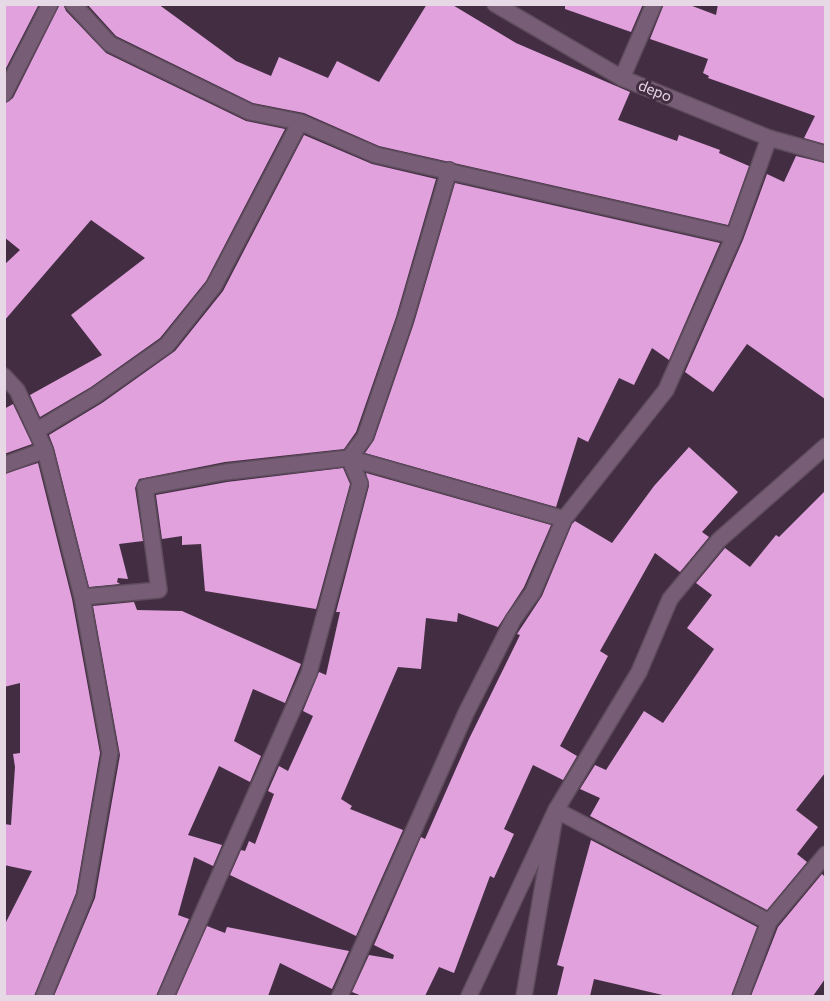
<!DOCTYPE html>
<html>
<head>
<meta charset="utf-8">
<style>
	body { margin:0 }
	#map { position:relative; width:830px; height:1001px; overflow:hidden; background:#432d42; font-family:Commissioner,sans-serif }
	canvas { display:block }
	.frame { position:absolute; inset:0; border:6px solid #e6d8e5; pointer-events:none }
</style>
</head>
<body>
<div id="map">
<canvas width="830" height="1001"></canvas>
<div class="frame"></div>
</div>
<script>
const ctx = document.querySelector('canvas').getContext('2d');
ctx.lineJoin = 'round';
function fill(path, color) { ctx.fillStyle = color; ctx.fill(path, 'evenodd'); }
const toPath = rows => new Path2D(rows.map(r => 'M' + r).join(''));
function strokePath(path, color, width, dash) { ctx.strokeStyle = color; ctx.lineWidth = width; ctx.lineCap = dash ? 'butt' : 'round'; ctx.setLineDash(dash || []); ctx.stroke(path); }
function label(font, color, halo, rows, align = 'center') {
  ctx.font = font + ' Commissioner,sans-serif'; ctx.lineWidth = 6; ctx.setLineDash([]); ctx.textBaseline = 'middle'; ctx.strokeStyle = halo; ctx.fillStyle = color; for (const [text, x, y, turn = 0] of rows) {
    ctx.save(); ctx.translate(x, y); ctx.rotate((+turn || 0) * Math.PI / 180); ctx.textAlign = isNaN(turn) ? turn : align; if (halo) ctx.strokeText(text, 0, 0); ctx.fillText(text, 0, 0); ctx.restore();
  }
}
fill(toPath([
	[4,4,39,4,4,72],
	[60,4,63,4,66,11,106,53,246,121,285,129,206,281,160,338,91,387,40,417,30,395,102,355,71,315,145,258,91,220,4,321,4,265,20,250,4,237,4,104,13,98],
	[87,4,158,4,236,61,271,76,279,57,328,78,337,61,379,82,427,4,451,4,516,43,630,92,618,120,677,141,679,135,720,150,719,153,749,166,728,225,379,146,304,113,253,103,116,36],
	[565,4,643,4,631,32,565,9],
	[664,4,687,4,716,15,718,4,825,4,825,144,804,138,815,116,708,78,709,76,703,73,708,59,650,39],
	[304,135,372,164,436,179,396,317,356,432,344,449,225,462,139,479,135,488,143,541,119,544,128,579,118,578,117,582,120,584,89,587,54,448,49,435,102,403,175,351,223,291],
	[796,156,825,163,825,399,747,344,713,392,685,372,743,240,767,174,784,182],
	[455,183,720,243,669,360,652,348,634,385,619,378,588,442,578,437,556,507,365,453,374,440,414,323],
	[13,404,32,444,4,454,4,409],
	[689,447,738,492,702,532,709,537,680,572,655,553,600,651,608,656,560,746,577,756,563,780,533,765,504,829,514,834,494,878,490,876,454,973,439,967,425,996,362,996,352,992,369,955,393,959,394,955,374,945,421,837,425,839,469,739,520,635,517,634,542,596,572,524,575,521,612,543,654,486],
	[38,463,72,599,100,753,76,893,34,996,4,996,4,926,32,871,4,865,4,824,11,825,15,767,13,754,20,753,20,683,4,687,4,474],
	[343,468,350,484,316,609,205,591,201,544,182,545,182,536,162,539,156,495,227,482],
	[366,473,551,525,524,587,498,627,458,613,457,622,426,618,421,669,398,667,341,799,352,806,350,809,403,830,356,936,230,875,241,850,245,851,249,841,255,844,274,794,268,791,279,766,288,771,313,716,303,711,319,672,326,675,340,612,336,612,369,486],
	[825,491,825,773,796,810,818,827,797,854,807,862,767,910,590,816,600,798,580,789,595,765,606,770,644,711,663,723,714,649,687,628,712,595,696,583,725,548,750,567,776,535,779,537],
	[134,602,137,610,182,611,301,664,285,703,253,689,234,741,261,756,250,782,219,766,188,835,222,845,213,866,194,857,178,915,189,919,156,996,54,996,95,898,120,755,93,606],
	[591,840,757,927,731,996,667,996,594,979,590,996,557,996,564,967,557,965],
	[822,874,825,877,825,979,813,996,751,996,778,927],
	[207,926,225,933,227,927,349,951,332,989,280,963,268,996,176,996]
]), '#e0a1dd');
const minor = toPath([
	[73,4,110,44,250,112,300,122,376,155,734,236],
	[622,78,654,4],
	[4,94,50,4],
	[4,376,17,390,45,450,82,597,110,753,85,896,44,996],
	[36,431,96,395,167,345,214,286,300,122],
	[4,465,45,450],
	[82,597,159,590,145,487,226,472,349,458,564,519],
	[166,996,309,673,360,483,349,458,365,437,381,390,405,320,449,170],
	[340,996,466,713,513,620,533,592,564,519,666,390,734,236,769,138],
	[524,996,556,810,769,922],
	[741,996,769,922,826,854]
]);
const tertiary = toPath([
	[495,4,622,78,769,138,826,154],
	[469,996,556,810,639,672,670,599,719,540,826,446]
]);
strokePath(minor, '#5e4c5d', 18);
strokePath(tertiary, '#5e4c5d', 18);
strokePath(minor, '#775e76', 15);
strokePath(tertiary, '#775e76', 15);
label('15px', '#e6d8e5', '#432d42', [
	["depo",655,91,22]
]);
</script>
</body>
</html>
